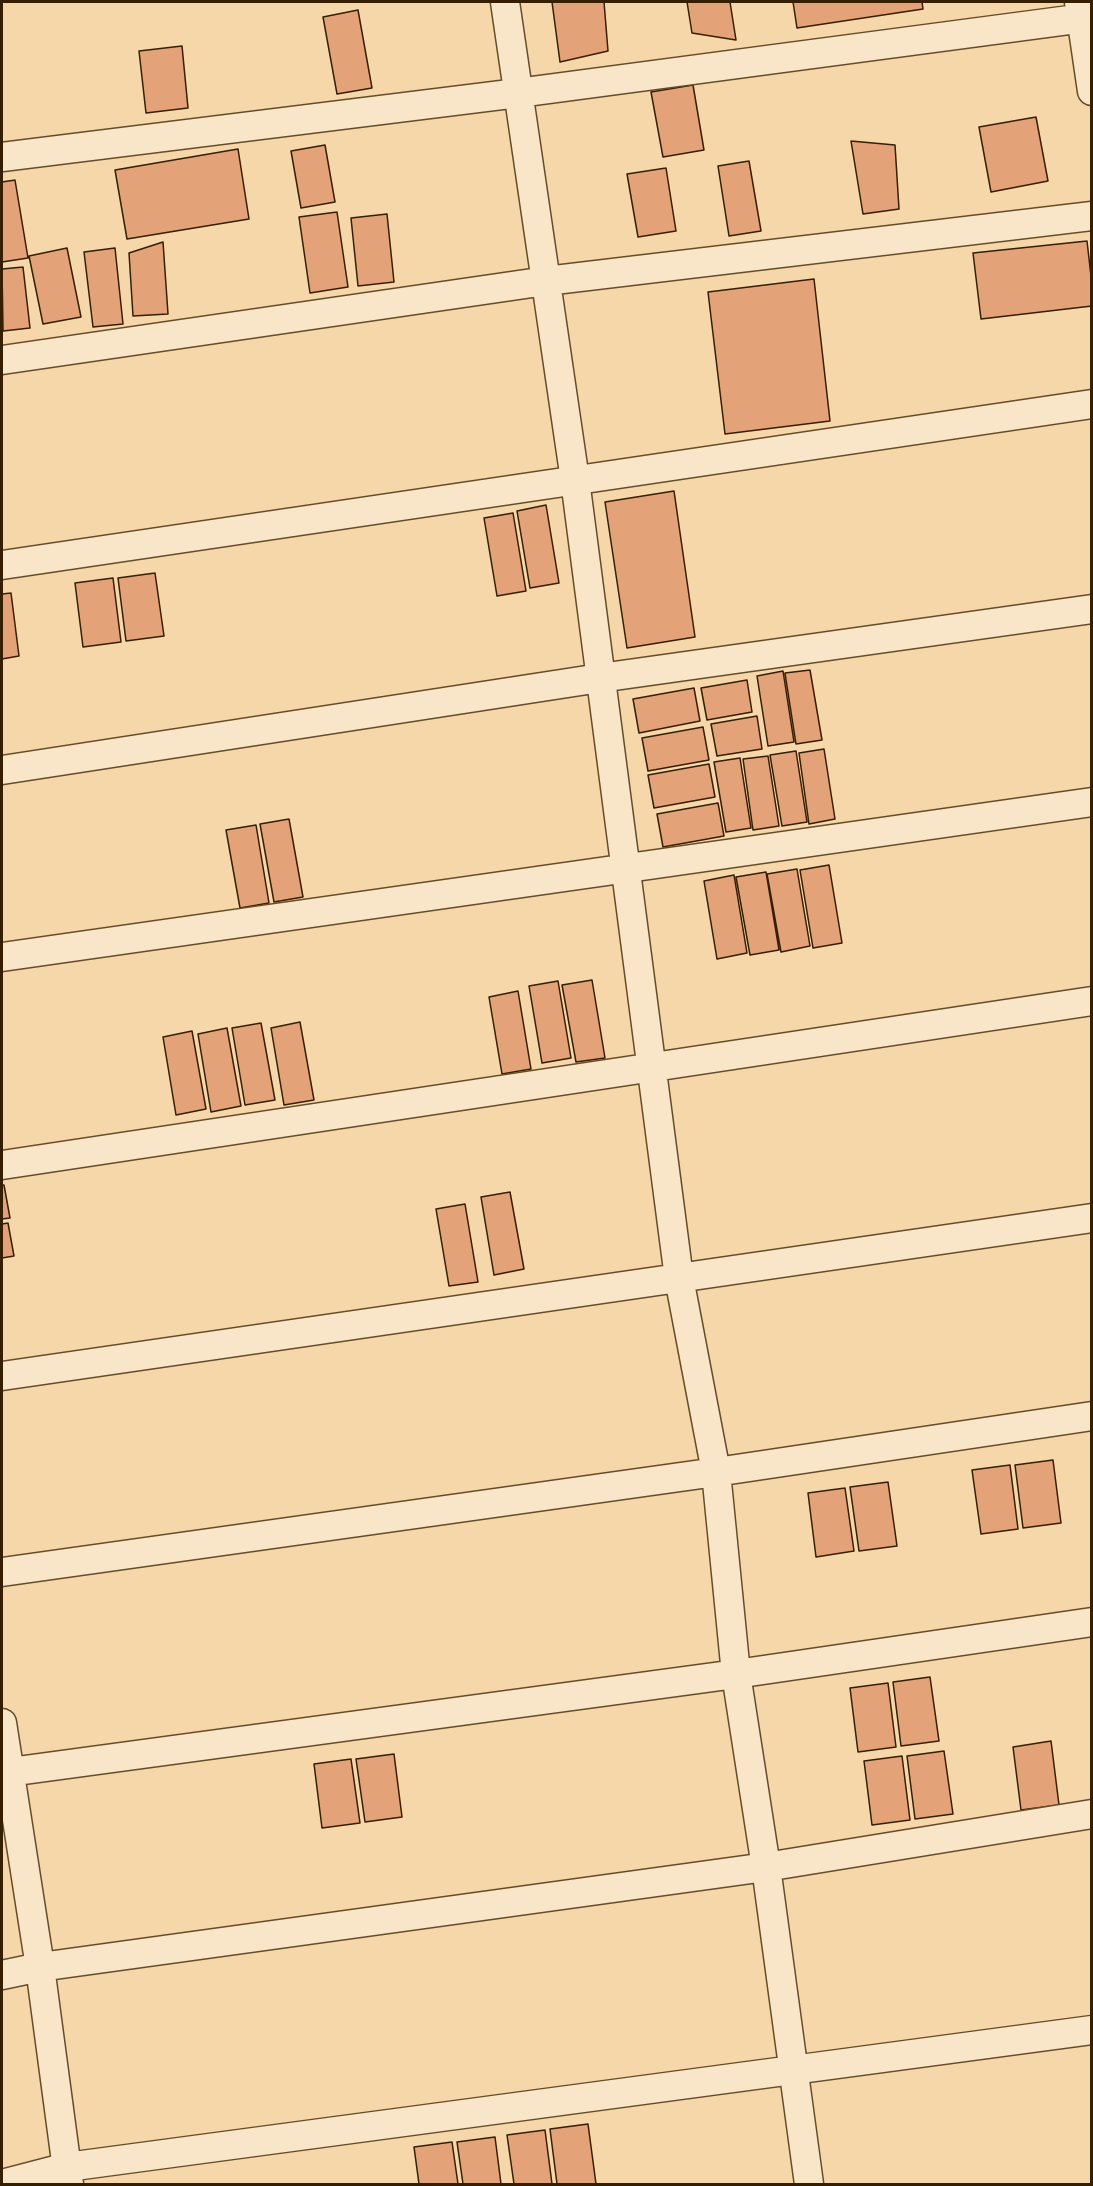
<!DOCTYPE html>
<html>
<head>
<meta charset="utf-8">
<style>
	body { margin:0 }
	#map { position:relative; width:1093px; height:2186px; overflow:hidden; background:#f6d7aa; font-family:"Old Standard TT",serif }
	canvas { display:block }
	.frame { position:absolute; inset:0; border:3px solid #351f00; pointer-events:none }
</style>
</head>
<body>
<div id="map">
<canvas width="1093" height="2186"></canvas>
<div class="frame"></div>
</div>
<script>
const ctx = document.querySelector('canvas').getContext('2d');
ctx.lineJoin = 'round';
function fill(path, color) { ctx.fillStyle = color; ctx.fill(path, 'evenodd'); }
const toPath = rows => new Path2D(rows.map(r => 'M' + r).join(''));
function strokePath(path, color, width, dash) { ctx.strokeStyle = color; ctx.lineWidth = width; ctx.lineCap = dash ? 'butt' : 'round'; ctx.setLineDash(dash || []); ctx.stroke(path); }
const building = toPath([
	[552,2,604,2,608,51,560,62,552,2],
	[687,2,730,2,736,40,692,33,687,2],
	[793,2,922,2,923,9,797,28,793,2],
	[358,10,372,88,337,94,323,17,358,10],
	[182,46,188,108,146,113,139,51,182,46],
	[693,85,704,150,663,157,651,92,693,85],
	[1036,117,1048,181,991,192,979,127,1036,117],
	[851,141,895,145,899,209,863,214,851,141],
	[325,145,335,202,301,208,291,151,325,145],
	[238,149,249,219,127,239,115,170,238,149],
	[749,161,761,231,729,236,718,166,749,161],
	[666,168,676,231,638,237,627,174,666,168],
	[15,180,28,258,2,262,2,182,15,180],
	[337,212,348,287,310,293,299,217,337,212],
	[387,214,394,282,358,286,351,218,387,214],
	[1087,241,1092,285,1092,306,981,319,973,253,1087,241],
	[163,242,168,314,133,316,129,253,163,242],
	[67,248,81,317,43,324,29,256,67,248],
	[115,248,123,324,93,327,84,252,115,248],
	[23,267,30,328,3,331,2,269,23,267],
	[814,279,830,421,725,434,708,292,814,279],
	[674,491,695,637,627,648,605,502,674,491],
	[546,505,559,583,530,588,517,511,546,505],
	[513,513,526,591,497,596,484,518,513,513],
	[155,573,164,636,126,641,118,578,155,573],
	[113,578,121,642,83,647,75,583,113,578],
	[11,593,19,656,2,659,2,594,11,593],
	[810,670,822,740,796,744,785,673,810,670],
	[783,671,794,742,768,746,757,676,783,671],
	[747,680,752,712,707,720,701,688,747,680],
	[694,688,700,721,639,733,633,699,694,688],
	[757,716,762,749,717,756,711,724,757,716],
	[703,727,709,760,648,771,642,738,703,727],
	[824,749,835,819,809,824,799,753,824,749],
	[796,751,807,822,782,826,770,755,796,751],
	[768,756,779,826,753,830,743,759,768,756],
	[740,758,751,828,726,832,714,762,740,758],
	[709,764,715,797,654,808,648,775,709,764],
	[718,803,724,836,663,847,657,814,718,803],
	[289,819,303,897,274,902,260,824,289,819],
	[256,825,269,903,240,908,226,830,256,825],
	[829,865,842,943,813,948,800,870,829,865],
	[797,869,810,946,781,952,767,874,797,869],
	[766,872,779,950,750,955,736,877,766,872],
	[734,875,747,953,717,959,704,881,734,875],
	[592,980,605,1058,576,1062,562,985,592,980],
	[558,981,571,1058,542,1063,529,986,558,981],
	[518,991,531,1069,502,1074,489,997,518,991],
	[300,1022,314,1100,284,1105,271,1028,300,1022],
	[261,1023,275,1100,245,1105,232,1028,261,1023],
	[227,1028,241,1106,211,1112,198,1034,227,1028],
	[192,1031,206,1109,176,1115,163,1037,192,1031],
	[2,1185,4,1185,10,1218,2,1219,2,1185],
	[510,1192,524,1269,494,1275,481,1197,510,1192],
	[465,1204,478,1282,449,1286,436,1209,465,1204],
	[8,1223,14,1256,2,1258,2,1224,8,1223],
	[1053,1460,1061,1523,1023,1528,1015,1465,1053,1460],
	[1010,1465,1018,1529,981,1534,972,1470,1010,1465],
	[888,1482,897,1546,859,1551,850,1487,888,1482],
	[845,1488,854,1551,816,1557,808,1493,845,1488],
	[930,1677,939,1741,901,1746,893,1682,930,1677],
	[888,1683,896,1747,858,1752,850,1688,888,1683],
	[1051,1741,1059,1805,1021,1810,1013,1747,1051,1741],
	[944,1751,953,1814,915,1819,907,1756,944,1751],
	[394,1754,402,1817,365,1822,356,1759,394,1754],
	[902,1756,910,1820,872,1825,864,1761,902,1756],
	[351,1759,360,1823,322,1828,314,1764,351,1759],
	[588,2124,596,2184,557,2184,550,2129,588,2124],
	[545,2130,552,2184,514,2184,507,2135,545,2130],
	[495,2137,501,2184,463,2184,457,2142,495,2137],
	[452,2142,458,2184,419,2184,414,2147,452,2142]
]);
fill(building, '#e3a278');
strokePath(building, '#351f00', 1.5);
const minor = toPath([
	[505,2,575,480,679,1278,716,1472,736,1674,766,1867,809,2184],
	[1079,2,1092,91],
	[2,157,518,93,1092,17],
	[2,360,546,281,1092,216],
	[2,565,1092,404],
	[2,770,600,678,1092,609],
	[2,957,1092,802],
	[2,1165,1092,1001],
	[2,1376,1092,1218],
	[2,1572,716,1472,1092,1416],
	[2,1723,40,1967,69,2184],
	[2,1773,736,1674,1092,1622],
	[2,1975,40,1967,766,1867,1092,1814],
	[2,2184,67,2167,1092,2030]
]);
strokePath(minor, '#654d2a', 31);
strokePath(minor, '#f9e5c8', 28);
</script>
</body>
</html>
